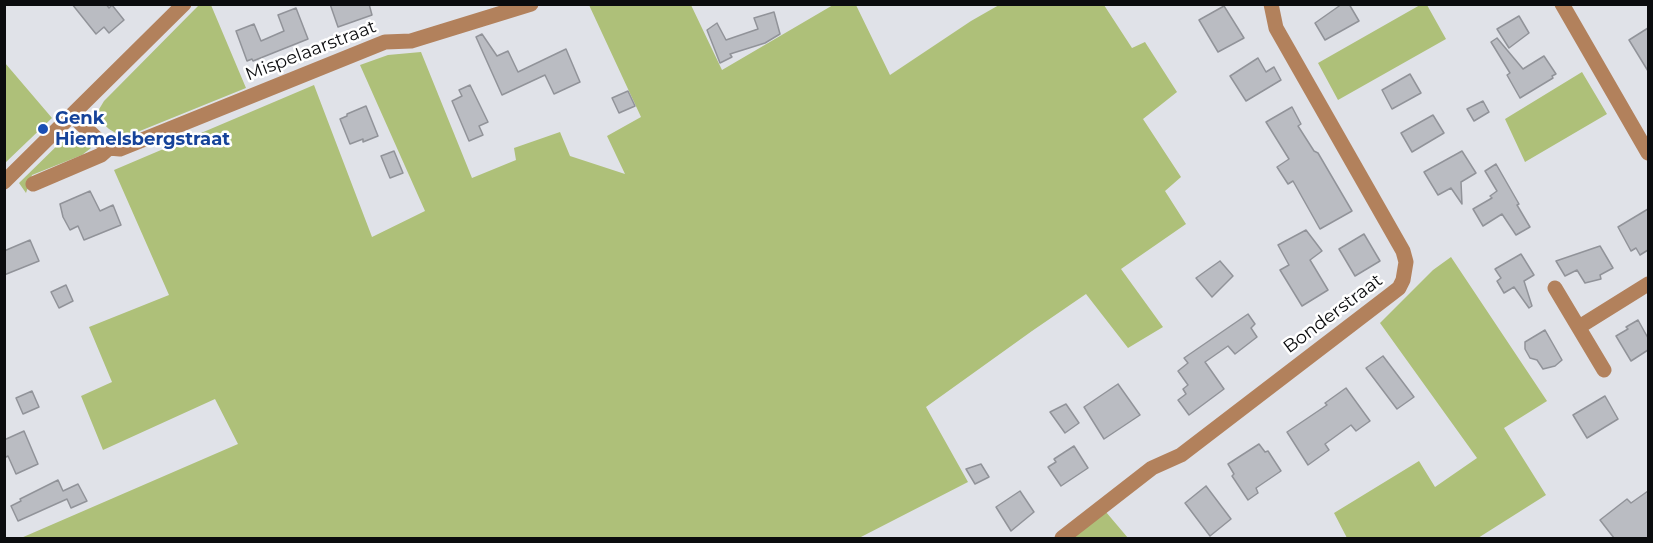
<!DOCTYPE html>
<html>
<head>
<meta charset="utf-8">
<style>
	body { margin:0 }
	#map { position:relative; width:1653px; height:543px; overflow:hidden; background:#e0e2e8; font-family:Montserrat,sans-serif }
	canvas { display:block }
	.frame { position:absolute; inset:0; border:6px solid #0b0c0e; pointer-events:none }
</style>
</head>
<body>
<div id="map">
<canvas width="1653" height="543"></canvas>
<div class="frame"></div>
</div>
<script>
const ctx = document.querySelector('canvas').getContext('2d');
ctx.lineJoin = 'round';
function fill(path, color) { ctx.fillStyle = color; ctx.fill(path, 'evenodd'); }
const toPath = rows => new Path2D(rows.map(r => 'M' + r).join(''));
function strokePath(path, color, width, dash) { ctx.strokeStyle = color; ctx.lineWidth = width; ctx.lineCap = dash ? 'butt' : 'round'; ctx.setLineDash(dash || []); ctx.stroke(path); }
function label(font, color, halo, rows, align = 'center') {
  ctx.font = font + ' Montserrat,sans-serif'; ctx.lineWidth = 5; ctx.setLineDash([]); ctx.textBaseline = 'middle'; ctx.strokeStyle = halo; ctx.fillStyle = color; for (const [text, x, y, turn = 0] of rows) {
    ctx.save(); ctx.translate(x, y); ctx.rotate((+turn || 0) * Math.PI / 180); ctx.textAlign = isNaN(turn) ? turn : align; if (halo) ctx.strokeText(text, 0, 0); ctx.fillText(text, 0, 0); ctx.restore();
  }
}
fill(toPath([
	[199,5,211,5,246,88,130,135,119,135,109,129,98,119,98,111,104,101],
	[589,5,691,5,722,70,833,5,856,5,890,75,971,21,999,5,1104,5,1132,48,1145,42,1177,92,1143,119,1181,177,1165,191,1186,224,1121,269,1163,327,1128,348,1086,294,1032,331,926,407,968,482,859,538,21,538,238,444,215,399,103,450,81,396,112,382,89,327,169,295,114,170,314,85,372,237,425,211,360,65,388,55,421,52,472,178,516,160,514,148,560,132,570,156,625,174,607,136,641,117],
	[1420,5,1427,5,1446,39,1338,100,1318,63],
	[5,63,52,118,5,163,4,163],
	[1582,72,1607,114,1525,162,1505,119],
	[79,133,90,143,91,148,82,155,32,175,26,193,19,183,69,134],
	[1451,257,1547,401,1504,428,1546,495,1478,538,1347,538,1334,513,1419,461,1435,487,1477,458,1380,323,1433,270],
	[1106,512,1128,538,1071,538]
]), '#aec079');
const building = toPath([
	[72,4,106,4,109,8,112,5,124,20,109,33,104,27,96,34,72,4],
	[330,4,369,4,372,15,338,27,330,4],
	[1342,4,1349,4,1359,21,1325,40,1315,23,1342,4],
	[1224,6,1244,38,1218,52,1199,20,1224,6],
	[296,8,308,39,253,61,252,59,247,61,236,31,254,24,261,41,284,31,278,15,296,8],
	[774,12,780,34,765,43,730,54,732,57,720,63,707,30,717,23,726,40,758,29,754,18,774,12],
	[1519,16,1529,33,1509,48,1497,29,1519,16],
	[1648,28,1648,71,1629,40,1648,28],
	[482,34,497,56,508,51,518,72,566,49,580,82,554,94,545,75,502,95,476,37,482,34],
	[1497,38,1523,69,1544,56,1556,74,1552,76,1553,78,1520,98,1507,75,1510,73,1491,42,1497,38],
	[1258,58,1266,72,1274,67,1281,80,1246,101,1230,76,1258,58],
	[1410,74,1421,93,1392,109,1382,90,1410,74],
	[470,85,488,122,479,126,483,135,469,141,452,101,462,96,459,90,470,85],
	[628,91,635,106,619,113,612,98,628,91],
	[1483,101,1489,112,1474,121,1467,109,1483,101],
	[366,106,378,136,363,142,363,139,350,144,340,119,347,116,347,114,366,106],
	[1292,107,1301,124,1298,126,1314,151,1318,153,1352,211,1320,229,1293,181,1288,184,1277,167,1289,159,1266,122,1292,107],
	[1433,115,1444,133,1412,152,1401,133,1433,115],
	[394,151,403,173,390,178,381,156,394,151],
	[1462,151,1476,173,1461,182,1462,204,1451,188,1438,195,1424,172,1462,151],
	[1496,164,1519,204,1517,205,1530,227,1516,235,1502,214,1483,226,1473,209,1492,198,1490,196,1497,191,1485,171,1496,164],
	[90,191,100,211,113,205,121,225,84,240,78,226,70,230,63,217,60,204,90,191],
	[1648,209,1648,250,1640,255,1636,248,1631,251,1618,227,1648,209],
	[1306,230,1322,251,1310,260,1328,290,1302,306,1280,270,1289,265,1278,245,1306,230],
	[1364,234,1380,261,1355,276,1339,249,1364,234],
	[30,240,39,261,4,275,4,251,30,240],
	[1600,246,1613,268,1600,275,1601,279,1585,283,1577,270,1565,276,1556,261,1600,246],
	[1521,254,1534,275,1524,281,1532,306,1529,308,1514,287,1504,293,1497,281,1501,278,1495,269,1521,254],
	[1220,261,1233,276,1212,297,1196,278,1220,261],
	[66,285,73,301,59,308,51,292,66,285],
	[1248,314,1255,324,1251,328,1257,337,1235,354,1228,346,1205,362,1224,389,1189,415,1178,400,1186,394,1183,389,1188,385,1178,371,1188,363,1184,358,1248,314],
	[1638,320,1648,338,1648,350,1631,361,1616,336,1628,329,1626,327,1638,320],
	[1545,330,1562,360,1555,366,1543,369,1537,360,1530,358,1525,349,1525,342,1545,330],
	[1383,356,1414,397,1397,409,1366,368,1383,356],
	[1118,384,1140,415,1104,439,1084,407,1118,384],
	[1346,388,1370,421,1356,431,1351,425,1325,444,1329,450,1308,465,1287,432,1327,405,1325,403,1346,388],
	[32,391,39,407,23,414,16,398,32,391],
	[1605,396,1618,419,1587,438,1573,415,1605,396],
	[1066,404,1079,423,1065,433,1050,412,1066,404],
	[24,431,38,464,16,474,8,456,4,458,4,440,24,431],
	[1259,444,1265,452,1268,451,1281,471,1256,488,1258,493,1248,500,1232,476,1234,474,1228,464,1259,444],
	[1074,446,1088,468,1061,486,1048,467,1056,462,1054,459,1074,446],
	[981,464,989,477,975,484,966,469,981,464],
	[58,480,63,491,78,484,87,501,71,508,67,499,18,521,11,506,21,501,20,499,58,480],
	[1206,486,1231,519,1210,536,1185,503,1206,486],
	[1020,491,1034,512,1011,531,996,507,1020,491],
	[1648,491,1648,538,1614,538,1600,520,1627,499,1631,503,1648,491]
]);
fill(building, '#babcc2');
strokePath(building, '#919399', 1.5);
strokePath(toPath([
	[1562,4,1648,153],
	[73,116,96,138,109,148,120,149,385,42,411,41,531,4],
	[4,182,184,4],
	[33,184,101,155,109,148],
	[1555,288,1604,370],
	[1579,327,1648,284],
	[1062,538,1152,468,1181,455,1390,295,1399,288,1403,280,1406,262,1403,251,1276,28,1271,4]
]), '#b2815c', 15);
for (const [x, y, r, color] of [
	[43,129,6,"#1a4fb4"]
]) { const dot = new Path2D(); dot.arc(x, y, r, 0, 2 * Math.PI); ctx.fillStyle = color; ctx.fill(dot); strokePath(dot, '#fff', 2); }
label('18px', '#0b0c0e', '#fff', [
	["Mispelaarstraat",311,51,-21],
	["Bonderstraat",1333,314,-37]
]);
label('bold 18px', '#164399', '#fff', [
	["Genk",55,119],
	["Hiemelsbergstraat",55,140]
], 'left');
</script>
</body>
</html>
